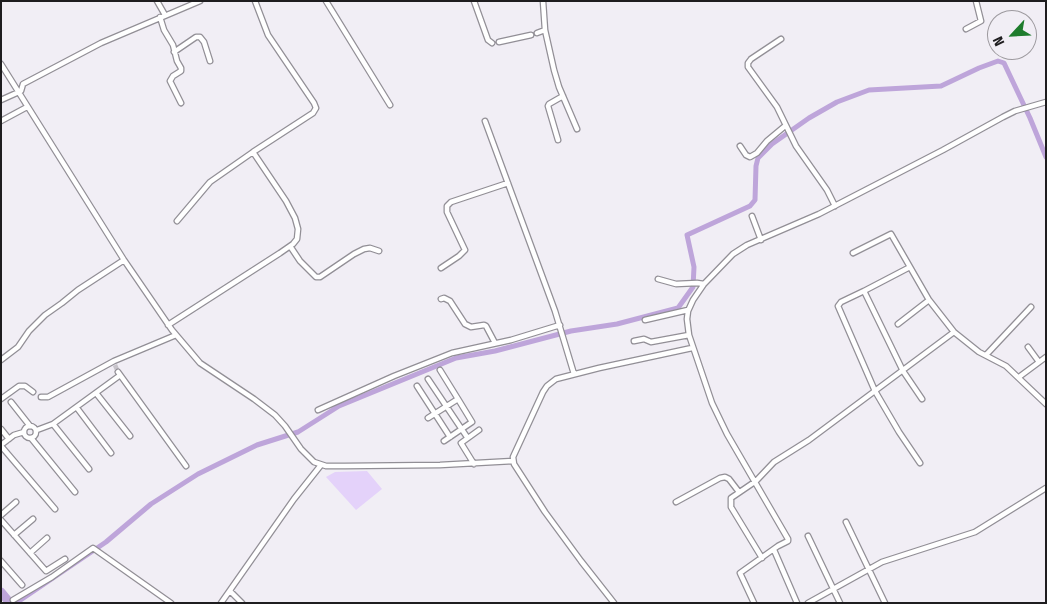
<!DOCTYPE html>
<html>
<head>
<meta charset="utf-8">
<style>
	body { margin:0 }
	#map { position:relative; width:1047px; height:604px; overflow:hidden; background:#f1eef5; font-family:"Fira Sans Condensed",sans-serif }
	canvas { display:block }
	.frame { position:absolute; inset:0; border:2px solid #1e1d1f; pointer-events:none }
	.north { position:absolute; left:987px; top:10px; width:50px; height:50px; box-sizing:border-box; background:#f1eef5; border:1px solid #9d9a9f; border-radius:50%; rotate:245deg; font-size:14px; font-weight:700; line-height:20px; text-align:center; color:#1e1d1f }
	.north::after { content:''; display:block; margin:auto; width:18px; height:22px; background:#1e7c2d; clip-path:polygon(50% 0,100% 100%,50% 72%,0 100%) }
</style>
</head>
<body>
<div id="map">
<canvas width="1047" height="604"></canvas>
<div class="frame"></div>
<div class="north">N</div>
</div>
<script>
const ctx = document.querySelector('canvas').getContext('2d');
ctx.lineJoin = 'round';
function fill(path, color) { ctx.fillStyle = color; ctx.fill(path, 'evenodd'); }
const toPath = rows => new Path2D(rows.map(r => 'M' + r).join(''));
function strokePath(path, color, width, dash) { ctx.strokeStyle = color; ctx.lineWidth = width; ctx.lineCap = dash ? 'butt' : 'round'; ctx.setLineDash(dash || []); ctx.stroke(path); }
fill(toPath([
	[367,471,382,489,356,510,326,477,335,472]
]), '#e4d2fa');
strokePath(toPath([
	[16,603,106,542,151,504,198,474,257,445,298,432,339,406,456,358,495,351,571,331,617,324,678,308,693,287,694,267,687,235,750,206,755,200,756,166,758,158,772,144,809,118,837,102,869,90,941,86,979,68,998,61,1004,63,1030,118,1046,157]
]), '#bea5da', 5);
strokePath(toPath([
	[1,592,10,603]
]), '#bea5da', 9);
strokePath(toPath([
	[115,365,118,372]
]), '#c7c4ca', 4.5, [4.5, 2]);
const street = toPath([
	[157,1,165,15],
	[326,1,390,105],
	[474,1,488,40,492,43],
	[543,1,545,30,554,70,559,87,577,129],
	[160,17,164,30,173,45,177,61,181,68,181,71,173,76,170,81,181,103],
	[966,29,981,21,976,1],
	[537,33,545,30],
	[781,39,751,59,748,63,748,67,777,107,796,146,827,190,835,206],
	[499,42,531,35],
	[174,52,196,37,200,37,204,42,210,61],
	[1,64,124,260,172,330,200,363,254,399,275,415,285,426,301,449,314,462,326,466,345,466,440,465,513,461],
	[1,100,21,91,23,84,101,43,200,1],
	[1,121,27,107],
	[485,121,555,311,574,374],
	[558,140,548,106,549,104,563,96],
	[740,146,746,155,750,157,757,153,767,141,785,126],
	[752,216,761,240],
	[177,221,210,182,253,152],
	[290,246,300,261,316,277,320,277,354,254,364,249,370,248,379,251],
	[853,253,891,234,929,300,954,332,979,352,1006,366,1046,404],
	[910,267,864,291,903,371,922,399],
	[441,268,459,256,465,250,447,212,447,206,451,202,508,183],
	[658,279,676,284,697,283,704,284],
	[864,291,841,302,838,306,875,391,899,432,920,463],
	[441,299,444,298,450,301,465,324,471,327,484,325,486,326,495,343],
	[645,320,688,310],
	[898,324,929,300],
	[168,325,280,253,293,244,297,239,298,229,295,218,286,201,253,152,313,113,316,108,314,103,268,35,255,1],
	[634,341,644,339,651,342,689,335],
	[1028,347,1039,362],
	[986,355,1031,307],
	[1,360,18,347,29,331,45,315,62,303,78,290,124,260],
	[440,370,458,399],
	[118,372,186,466],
	[1019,377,1046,357],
	[428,379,467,437],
	[417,386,450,437],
	[96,393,130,436],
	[41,397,48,397,114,361,176,335],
	[1,399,19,386,25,386,33,392],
	[11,402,30,426],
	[77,408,111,453],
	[318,410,394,376,452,353,511,340,560,325],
	[428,418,458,399,472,422,444,441],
	[53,424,89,469],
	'24 432a6 6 0 1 1 12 0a6 6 0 1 1-12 0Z',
	[1,429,9,439],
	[37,430,53,424,119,376],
	[31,438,75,492],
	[1,445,14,435,24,432],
	[1,446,55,509],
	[474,464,461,443,479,430],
	[676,502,720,478,725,477,729,479,739,492],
	[1,515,16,502],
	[1,520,46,571,65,559],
	[846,522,885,603],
	[14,535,33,519],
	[808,536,840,603],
	[774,550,797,603],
	[30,553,47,538],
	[762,558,731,507,731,498,756,481,774,462,809,440,954,332],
	[1,561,22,585],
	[230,591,242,603],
	[13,600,52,577,93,548,171,603],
	[221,603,294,499,321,465],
	[614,603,581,561,545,512,514,464,513,457,543,392,547,386,556,379,599,368,692,348],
	[754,603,740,573,778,546,788,541,788,539,727,434,712,403,689,335,687,319,688,311,693,300,704,284,733,254,747,245,819,214,943,150,1003,117,1015,111,1046,102],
	[808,603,882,562,975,532,1046,488]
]);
strokePath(street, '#928f96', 7);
strokePath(street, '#fff', 4.5);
</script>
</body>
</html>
